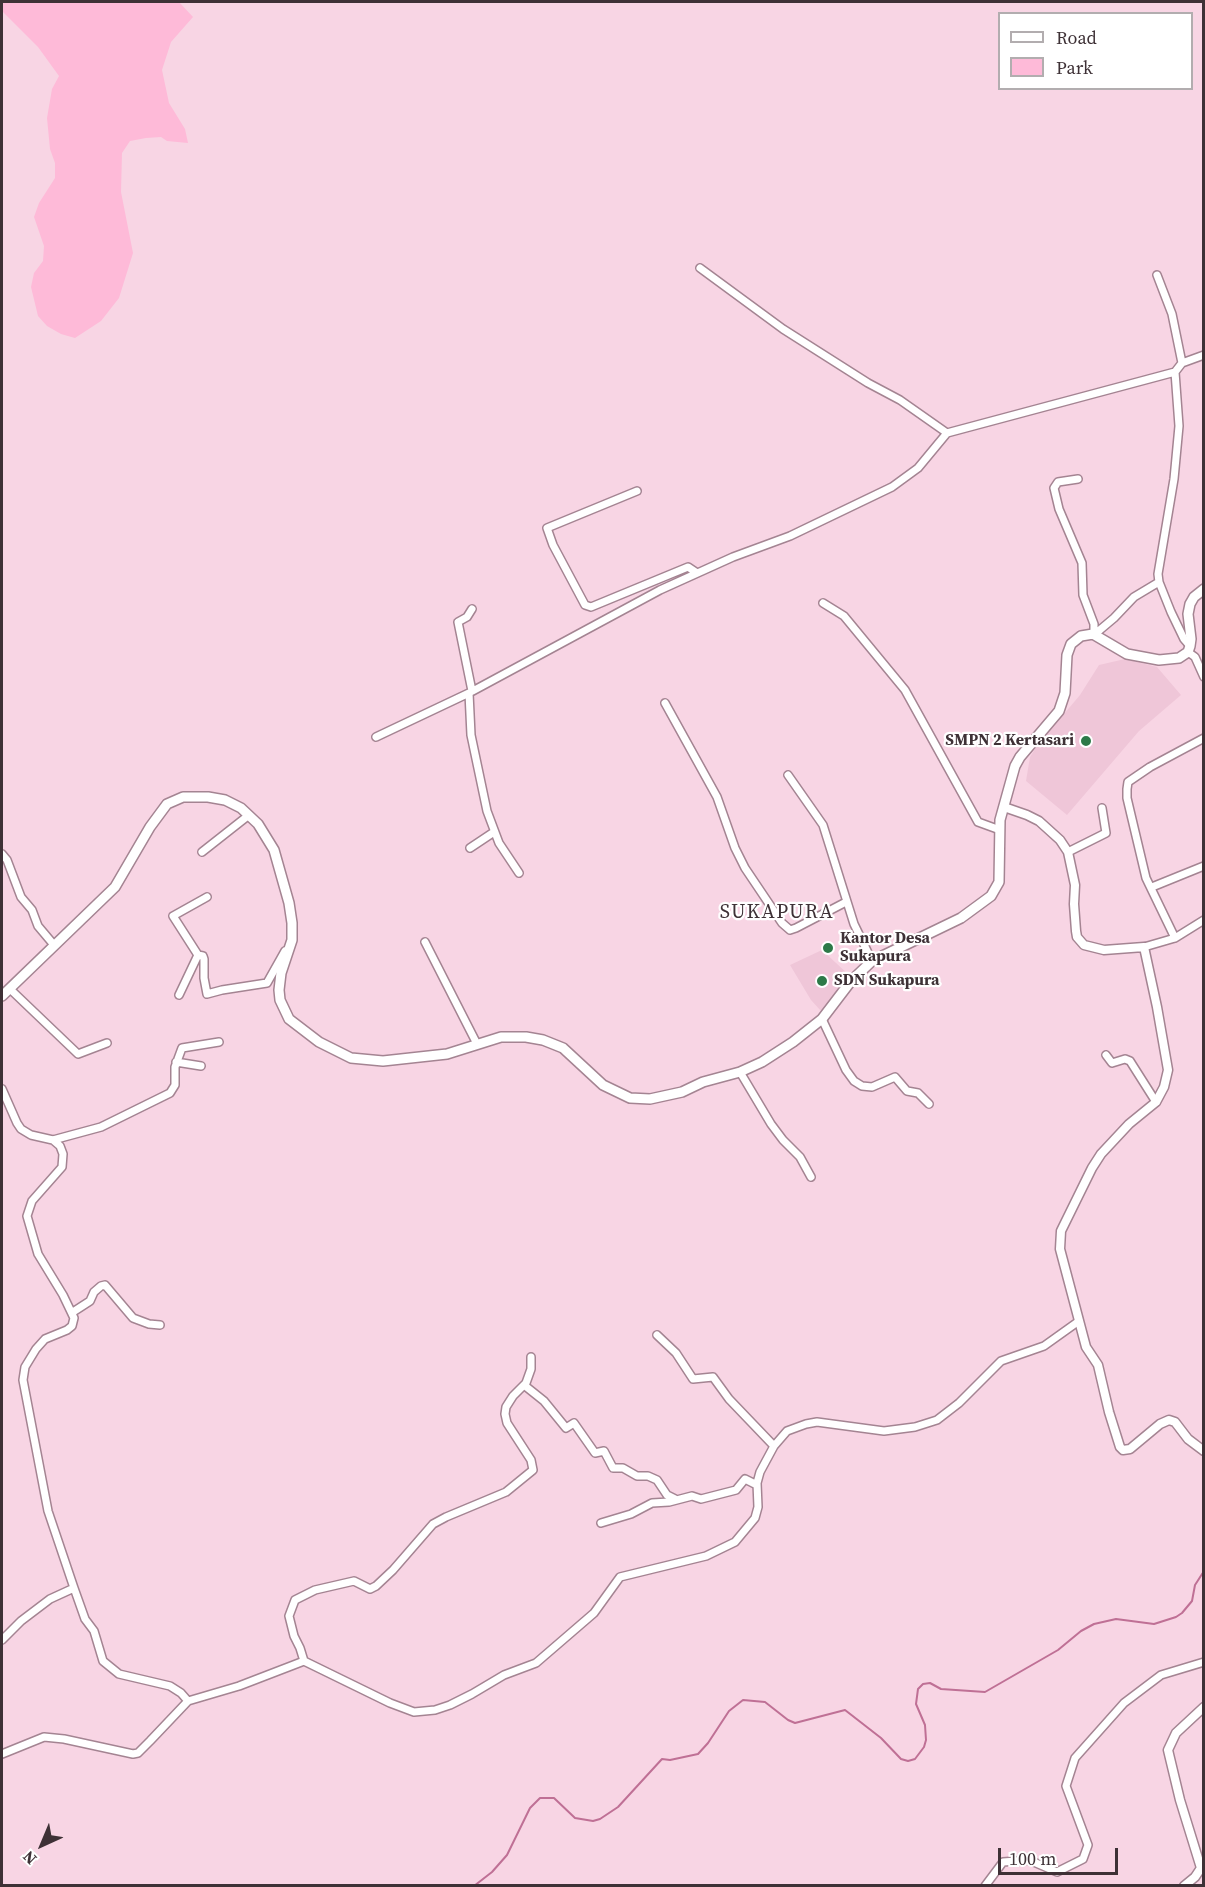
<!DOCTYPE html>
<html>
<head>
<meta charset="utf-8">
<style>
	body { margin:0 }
	#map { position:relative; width:1205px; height:1887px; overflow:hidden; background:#f8d5e4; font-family:"Source Serif 4",serif }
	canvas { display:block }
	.frame { position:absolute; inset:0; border:3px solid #3e3136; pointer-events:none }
	.legend { position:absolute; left:998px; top:12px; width:195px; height:78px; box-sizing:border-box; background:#fff; border:2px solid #b2adaf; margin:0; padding:8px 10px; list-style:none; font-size:18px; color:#3e3136 }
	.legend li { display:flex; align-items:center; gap:12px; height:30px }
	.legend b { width:30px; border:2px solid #b2adaf }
	.north { position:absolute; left:12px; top:1815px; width:60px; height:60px; -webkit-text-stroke:4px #fff; paint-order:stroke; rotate:224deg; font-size:16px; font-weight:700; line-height:24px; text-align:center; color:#3e3136 }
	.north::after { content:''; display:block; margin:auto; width:21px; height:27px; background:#3e3136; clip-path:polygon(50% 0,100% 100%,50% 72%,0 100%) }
	.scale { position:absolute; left:998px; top:1848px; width:120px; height:27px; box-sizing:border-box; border:3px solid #3e3136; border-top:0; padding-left:8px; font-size:18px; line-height:21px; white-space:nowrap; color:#3e3136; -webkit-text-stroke:4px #fff; paint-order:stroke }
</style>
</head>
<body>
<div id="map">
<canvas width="1205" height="1887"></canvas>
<div class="frame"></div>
<ul class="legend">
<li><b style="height:8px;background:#fff"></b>Road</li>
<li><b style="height:16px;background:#febad8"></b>Park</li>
</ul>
<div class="north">N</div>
<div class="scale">100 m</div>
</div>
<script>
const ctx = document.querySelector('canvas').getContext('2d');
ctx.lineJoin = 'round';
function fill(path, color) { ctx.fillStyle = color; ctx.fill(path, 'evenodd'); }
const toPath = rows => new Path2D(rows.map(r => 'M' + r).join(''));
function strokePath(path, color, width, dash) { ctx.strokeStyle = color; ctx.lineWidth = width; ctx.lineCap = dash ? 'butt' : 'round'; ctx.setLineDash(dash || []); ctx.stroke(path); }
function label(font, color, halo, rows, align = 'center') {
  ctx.font = font + ' "Source Serif 4",serif'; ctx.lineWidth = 4.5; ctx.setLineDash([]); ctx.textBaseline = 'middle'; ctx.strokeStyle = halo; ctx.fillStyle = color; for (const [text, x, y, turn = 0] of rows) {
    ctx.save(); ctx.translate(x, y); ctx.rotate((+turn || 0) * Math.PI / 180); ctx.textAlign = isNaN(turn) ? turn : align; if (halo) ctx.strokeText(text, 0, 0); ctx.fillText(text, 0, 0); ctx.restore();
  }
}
fill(toPath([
	[1125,659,1157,667,1181,695,1139,731,1067,815,1026,781,1030,757,1037,746,1080,695,1099,665],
	[822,950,849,975,821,1011,811,1000,790,965]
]), '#efc6d8');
fill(toPath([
	[2,2,179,2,193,17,171,42,162,70,169,103,185,129,188,143,167,141,161,137,146,138,130,141,122,153,121,192,133,253,119,298,101,321,75,338,61,334,47,326,38,316,31,287,34,273,43,261,44,246,34,217,39,203,55,178,55,163,50,149,47,118,52,89,59,76,38,47,2,11]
]), '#febad8');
strokePath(toPath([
	[474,1886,492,1872,507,1855,530,1808,540,1798,554,1798,575,1818,593,1821,600,1819,618,1807,662,1759,670,1760,698,1754,708,1743,729,1711,743,1700,765,1702,788,1720,795,1723,845,1710,881,1738,901,1759,908,1761,915,1759,924,1747,926,1740,925,1725,916,1704,918,1689,923,1684,930,1683,941,1689,985,1692,1058,1650,1081,1631,1094,1624,1116,1619,1154,1624,1176,1617,1182,1613,1192,1601,1195,1585,1204,1571]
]), '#bf7095', 2);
const minor = toPath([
	[700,268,783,329,868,383,900,400,947,433],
	[1157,275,1172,314,1182,363],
	[1175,372,1182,363,1204,355],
	[1078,479,1058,482,1054,488,1059,509,1082,563,1083,595,1094,624,1094,634],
	[637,491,547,528,553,545,585,605,591,607,688,567,697,573],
	[823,603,844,616,905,690,978,822,1000,830],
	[1095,634,1114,618,1134,597,1159,582],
	[1188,652,1195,657,1204,677],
	[472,691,458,622,467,617,472,609],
	[665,703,717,797,735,848,745,868,782,923,790,930,796,928,846,902],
	[376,737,469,693],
	[788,775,823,825,854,924,872,961],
	[470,848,494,832],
	[202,852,249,815],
	[1068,852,1106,833,1102,808],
	[2,854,7,860,21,897,32,910,38,926,54,945],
	[519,873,499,843,487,811,471,735,469,693,660,590,733,557,790,536,892,487,918,468,947,433,1175,372,1179,426,1174,479,1158,574,1159,582,1171,612,1184,639,1190,646],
	[1152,887,1204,866],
	[1175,938,1146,878,1127,798,1127,789,1128,782,1150,767,1204,738],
	[425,942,477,1044],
	[1144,947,1175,938,1204,920],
	[198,955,173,916,207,897],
	[10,989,78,1054,107,1043],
	[179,995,198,955,203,956,204,959,204,978,207,994,222,990,267,983,285,951],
	[822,1019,846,1070,854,1081,862,1086,872,1087,895,1077,907,1091,918,1093,929,1104],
	[1106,1055,1112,1063,1125,1059,1130,1061,1156,1102],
	[176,1062,201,1066],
	[740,1072,771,1124,783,1140,800,1157,811,1177],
	[2,1089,17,1123,21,1129,31,1135,53,1140,60,1146,63,1154,62,1167,32,1201,27,1216,38,1254,63,1295,74,1318,72,1326,67,1330,45,1339,36,1349,25,1367,23,1380,48,1511,74,1588,85,1619,94,1631,103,1661,119,1674,170,1686,181,1693,188,1701],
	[53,1140,101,1127,170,1093,175,1085,175,1067,182,1048,219,1042],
	[73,1312,90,1301,94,1292,101,1286,105,1285,133,1318,149,1324,160,1325],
	[657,1335,676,1353,693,1379,713,1377,729,1399,774,1446],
	[524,1385,544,1401,566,1428,574,1423,595,1453,604,1451,613,1468,623,1468,637,1476,648,1476,657,1480,667,1495,675,1499],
	[601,1523,631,1514,652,1503,669,1502,692,1496,701,1499,736,1490,745,1479,757,1485],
	[2,1640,21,1621,50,1599,74,1588],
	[304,1661,300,1648,294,1636,289,1616,295,1600,315,1590,354,1581,370,1589,376,1586,393,1570,433,1524,446,1517,506,1492,533,1470,531,1460,507,1423,505,1414,506,1407,513,1396,526,1383,531,1369,531,1357],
	[2,1754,44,1737,64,1739,133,1754,138,1753,150,1741,188,1701,239,1686,304,1661,390,1703,414,1712,435,1710,450,1705,472,1694,504,1675,536,1663,594,1613,620,1577,706,1556,735,1542,755,1518,758,1507,757,1483,760,1472,774,1446,787,1431,806,1424,817,1422,884,1431,915,1427,937,1420,959,1403,1001,1361,1044,1346,1079,1321],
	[985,1886,1003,1862,1029,1860,1057,1872,1083,1859,1088,1845,1066,1786,1075,1758,1124,1703,1161,1675,1204,1662]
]);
const tertiary = toPath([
	[1004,807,1027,815,1039,821,1060,840,1068,852,1075,885,1074,904,1076,931,1077,937,1084,945,1104,950,1144,947,1157,1007,1168,1070,1164,1087,1156,1102,1129,1124,1101,1154,1092,1168,1061,1231,1060,1249,1086,1347,1098,1365,1109,1412,1120,1447,1123,1450,1130,1449,1160,1424,1169,1420,1175,1422,1188,1439,1204,1451],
	[1184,1886,1195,1877,1201,1868,1180,1800,1168,1750,1176,1733,1204,1707]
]);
const secondary = toPath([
	[2,996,115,887,150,827,167,804,183,797,208,797,225,800,241,808,258,824,274,850,289,903,292,923,292,940,281,973,279,990,280,1000,289,1019,319,1042,351,1058,383,1061,447,1054,501,1037,526,1037,543,1040,563,1048,603,1085,630,1098,650,1099,682,1092,703,1082,740,1072,762,1062,793,1042,822,1019,851,981,872,961,961,918,991,896,999,882,1000,820,1015,766,1020,757,1059,711,1065,693,1067,655,1071,644,1081,636,1093,634,1127,654,1159,660,1179,658,1188,652,1190,646,1191,639,1188,614,1190,604,1194,597,1204,589]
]);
strokePath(minor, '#a48492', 10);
strokePath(tertiary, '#a48492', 11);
strokePath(secondary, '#a48492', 12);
strokePath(minor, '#fff', 7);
strokePath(tertiary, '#fff', 8);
strokePath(secondary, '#fff', 9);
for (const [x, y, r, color] of [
	[1086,741,6,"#2d7948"],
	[828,948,6,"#2d7948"],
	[822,981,6,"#2d7948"]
]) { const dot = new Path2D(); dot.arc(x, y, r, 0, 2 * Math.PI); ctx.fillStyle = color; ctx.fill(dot); strokePath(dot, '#fff', 2); }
label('bold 16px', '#3e3136', '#fff', [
	["SMPN 2 Kertasari",1074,741,"right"],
	["Kantor Desa",840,939],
	["Sukapura",840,957],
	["SDN Sukapura",834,981]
], 'left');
ctx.letterSpacing = '1.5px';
label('20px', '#3e3136', '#fff', [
	["SUKAPURA",777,913]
]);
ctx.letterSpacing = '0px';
</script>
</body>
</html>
